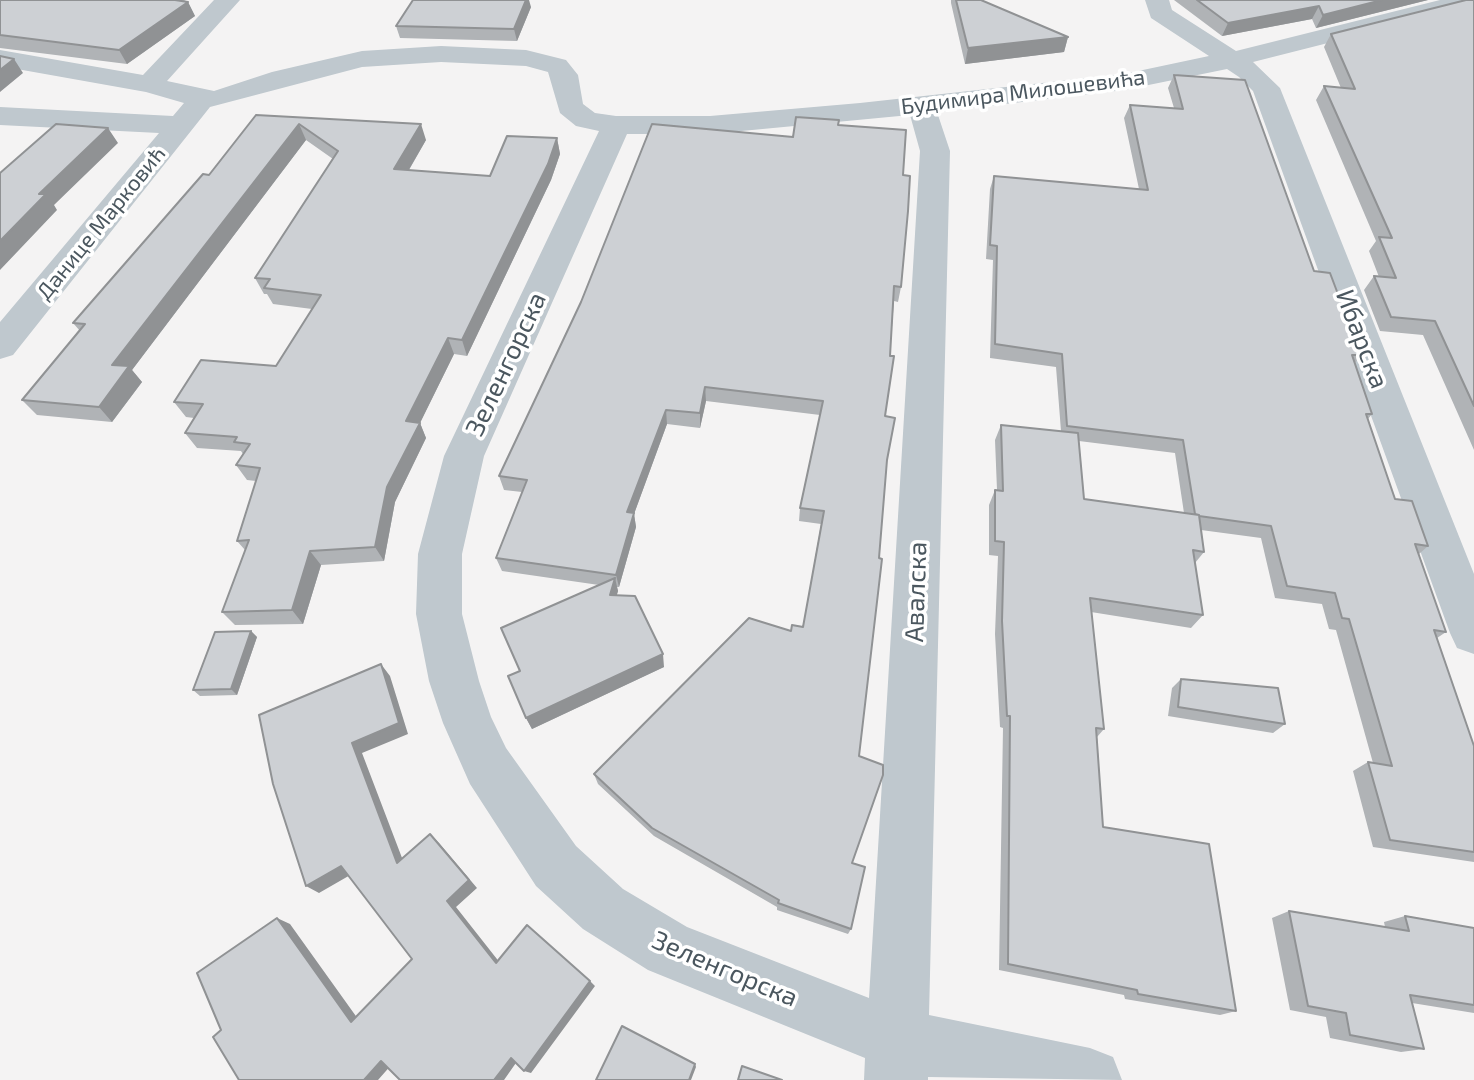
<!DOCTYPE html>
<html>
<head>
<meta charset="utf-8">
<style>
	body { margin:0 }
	canvas { display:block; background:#f4f3f3 }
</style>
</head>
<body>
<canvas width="1474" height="1080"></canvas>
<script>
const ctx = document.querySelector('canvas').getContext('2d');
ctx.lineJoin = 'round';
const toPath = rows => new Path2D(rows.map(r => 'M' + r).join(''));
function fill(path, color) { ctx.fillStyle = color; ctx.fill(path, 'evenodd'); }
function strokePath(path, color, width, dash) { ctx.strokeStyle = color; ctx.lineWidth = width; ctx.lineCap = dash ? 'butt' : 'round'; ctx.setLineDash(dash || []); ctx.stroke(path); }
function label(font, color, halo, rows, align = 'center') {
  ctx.font = font + ' "Exo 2",sans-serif'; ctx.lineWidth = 7; ctx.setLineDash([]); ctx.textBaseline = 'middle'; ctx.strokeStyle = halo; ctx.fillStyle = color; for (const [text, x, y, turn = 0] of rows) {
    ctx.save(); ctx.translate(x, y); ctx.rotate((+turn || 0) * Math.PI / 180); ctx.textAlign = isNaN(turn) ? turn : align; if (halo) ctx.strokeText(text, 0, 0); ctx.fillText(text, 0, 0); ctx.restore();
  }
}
fill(toPath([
	[214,0,240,0,167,81,214,91,272,72,362,51,441,46,526,50,566,60,578,75,583,104,595,113,616,116,710,116,860,103,1124,74,1209,56,1151,18,1145,0,1169,0,1172,10,1236,51,1440,0,1474,0,1474,6,1253,62,1280,88,1474,574,1474,654,1457,648,1450,633,1253,91,1239,77,1227,69,1124,90,937,112,950,151,929,1015,1090,1048,1113,1057,1122,1080,928,1077,928,1080,864,1080,865,1058,648,970,583,929,536,886,470,784,443,723,429,681,416,614,418,554,444,456,599,131,576,126,560,113,548,72,526,66,441,62,362,67,210,107,13,355,0,359,0,322,159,133,0,125,0,107,173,116,184,103,146,92,0,66,0,50,143,75,214,0],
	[910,115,920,151,869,998,687,927,623,889,576,846,506,748,491,717,479,681,462,614,462,554,484,456,627,134,710,134,910,115]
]), '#bfc8ce');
fill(toPath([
	[0,0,186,0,184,1,188,2,195,16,127,64,0,48],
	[951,0,981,0,1068,37,1064,52,965,64,951,3],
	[1174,0,1428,0,1316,28,1312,19,1222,36],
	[1474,0,1474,450,1423,335,1380,331,1364,290,1374,276,1379,277,1369,251,1376,241,1316,100,1324,86,1341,88,1324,47,1331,34],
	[531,7,517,41,400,38,396,26],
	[1174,75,1314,271,1361,355,1355,363,1372,414,1368,419,1395,499,1428,546,1419,554,1446,632,1437,638,1474,746,1474,862,1373,847,1353,771,1368,762,1373,763,1336,630,1329,629,1322,604,1275,598,1261,538,1201,530,1204,552,1195,563,1203,615,1191,628,1091,612,1104,729,1097,737,1103,827,1236,1011,1220,1015,1125,999,1124,995,999,970,1003,728,1000,727,995,634,998,556,989,555,989,505,995,490,997,490,995,440,1001,425,1061,431,1056,367,990,358,993,260,986,259,990,189,994,176,1139,189,1124,118,1130,105,1174,108,1168,88],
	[1079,441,1175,453,1184,513,1084,499],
	[256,115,426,140,409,170,490,176,557,138,560,154,551,180,467,356,454,354,420,423,426,438,395,502,384,561,321,565,303,624,235,625,222,612,245,550,237,541,256,481,247,480,236,465,243,454,241,451,197,448,185,433,194,418,186,417,174,402,276,366,312,309,273,304,267,294,264,294,255,278,333,159,306,140,132,370,142,382,112,422,37,415,22,400,80,331,73,323,209,175],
	[838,125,903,175,901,287,898,302,894,301,885,416,887,460,859,756,852,863,851,929,848,934,777,910,777,907,654,836,598,784,594,774,791,631,803,627,821,524,799,521,800,508,820,415,706,401,700,428,667,424,634,514,636,527,619,587,617,587,618,591,616,596,664,667,532,729,526,718,520,671,599,585,502,571,496,558,522,492,504,490,499,476,793,137],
	[251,631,257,637,237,695,200,696,193,690],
	[1181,679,1285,724,1273,733,1168,716,1172,688],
	[1289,911,1385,927,1384,922,1405,916,1474,928,1474,1013,1412,1003,1424,1049,1401,1052,1330,1038,1326,1017,1290,1010,1272,918]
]), '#b0b3b6');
fill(toPath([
	[526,0,529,0,531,7,517,41,514,29],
	[1382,0,1428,0,1316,28,1323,15],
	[188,2,195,16,127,64,119,50],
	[1319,6,1312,19,1222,36,1228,23],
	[1068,37,1064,52,965,64,968,48],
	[14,59,23,73,0,92,0,70],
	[299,124,306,140,132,370,142,382,112,422,99,407,112,365],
	[421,124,426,140,400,185,394,169],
	[108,128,118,143,54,205,57,210,0,270,0,241,39,194],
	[557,138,560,154,551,180,467,356,462,340],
	[448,338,454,354,420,423,426,438,395,502,384,561,375,547,387,487,406,421],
	[705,387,706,401,700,428,700,413],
	[666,410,667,424,634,514,636,527,619,587,616,575,627,512],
	[310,551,321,565,303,624,292,610],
	[615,578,618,591,613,609,610,595],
	[251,631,257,637,237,695,231,689],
	[663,654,664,667,532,729,526,718],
	[381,664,390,676,408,734,362,753,407,871,397,863,352,743],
	[430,834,439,843,477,888,456,907,504,968,496,963,447,901],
	[341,866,352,874,319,893,306,886],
	[277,918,290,924,363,1026,351,1022],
	[590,981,595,986,531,1073,524,1071],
	[511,1058,518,1060,504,1080,494,1080],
	[381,1061,393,1063,378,1080,364,1080],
	[695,1064,696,1067,691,1080,689,1080]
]), '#909294');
const building = toPath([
	[0,0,175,0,188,2,119,50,0,35,0,0],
	[413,0,526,0,514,29,396,26,413,0],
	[956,0,981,0,1068,37,968,48,956,0],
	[1197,0,1382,0,1323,15,1319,6,1228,23,1197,0],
	[1466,0,1474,0,1474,406,1435,321,1391,317,1374,276,1396,278,1379,237,1392,238,1324,86,1355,89,1331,34,1466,0],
	[0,56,14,59,0,70,0,56],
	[1174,75,1245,80,1314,271,1330,273,1361,355,1352,355,1372,414,1366,414,1395,499,1412,501,1428,546,1415,544,1446,632,1434,630,1474,746,1474,852,1390,840,1368,762,1392,766,1349,619,1342,618,1335,593,1287,586,1271,526,1199,516,1199,515,1195,514,1183,440,1067,426,1062,354,995,344,997,246,990,245,994,176,1148,190,1130,105,1183,109,1174,75],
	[256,115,421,124,394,169,490,176,507,136,557,138,548,164,462,340,448,338,406,421,420,423,387,487,375,547,310,551,292,610,222,612,249,540,237,541,260,468,236,465,250,444,234,442,237,437,185,433,203,404,174,402,201,360,276,366,321,295,264,288,270,279,255,278,338,151,299,124,112,365,129,366,99,407,22,400,85,324,73,323,203,174,209,175,256,115],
	[796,117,839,120,838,125,906,130,903,175,910,176,908,211,901,287,894,286,890,356,894,356,885,416,895,418,887,460,879,558,882,559,859,756,883,765,883,775,852,863,865,867,851,929,778,903,779,900,652,828,594,774,749,618,791,631,792,625,803,627,824,511,800,508,823,401,705,387,700,413,666,410,627,512,634,513,616,575,496,558,527,480,499,476,581,302,652,124,793,137,796,117],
	[56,124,108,128,39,194,46,194,0,241,0,173,56,124],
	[1001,425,1078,433,1084,499,1199,515,1204,552,1193,550,1203,615,1090,598,1104,729,1096,728,1103,827,1209,844,1236,1011,1138,994,1137,990,1008,964,1010,716,1007,716,1002,621,1004,542,995,541,995,490,1003,491,1001,425],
	[615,578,610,595,635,596,663,654,526,718,508,676,520,671,501,628,615,578],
	[251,631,231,689,193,690,215,632,251,631],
	[381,664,399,723,352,743,397,863,430,834,469,880,447,901,496,963,527,925,590,981,524,1071,511,1058,494,1080,400,1080,381,1061,364,1080,239,1080,213,1037,221,1030,197,973,277,918,351,1022,412,959,341,866,306,886,273,784,259,715,381,664],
	[1181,679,1278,688,1285,724,1178,707,1181,679],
	[1289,911,1409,931,1405,916,1474,928,1474,1005,1410,995,1424,1049,1350,1035,1346,1013,1308,1006,1289,911],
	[622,1026,695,1064,689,1080,596,1080,622,1026],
	[742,1066,782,1080,738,1080,742,1066]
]);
fill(building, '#cdd0d4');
strokePath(building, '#909294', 2);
label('22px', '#4b575f', '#fff', [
	["Будимира Милошевића",1023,92,-7],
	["Данице Марковић",101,223,-51]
]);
label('26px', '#4b575f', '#fff', [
	["Ибарска",1362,339,69],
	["Зеленгорска",506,364,-65],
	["Авалска",916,592,-88],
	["Зеленгорска",725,969,23]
]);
</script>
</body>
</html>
